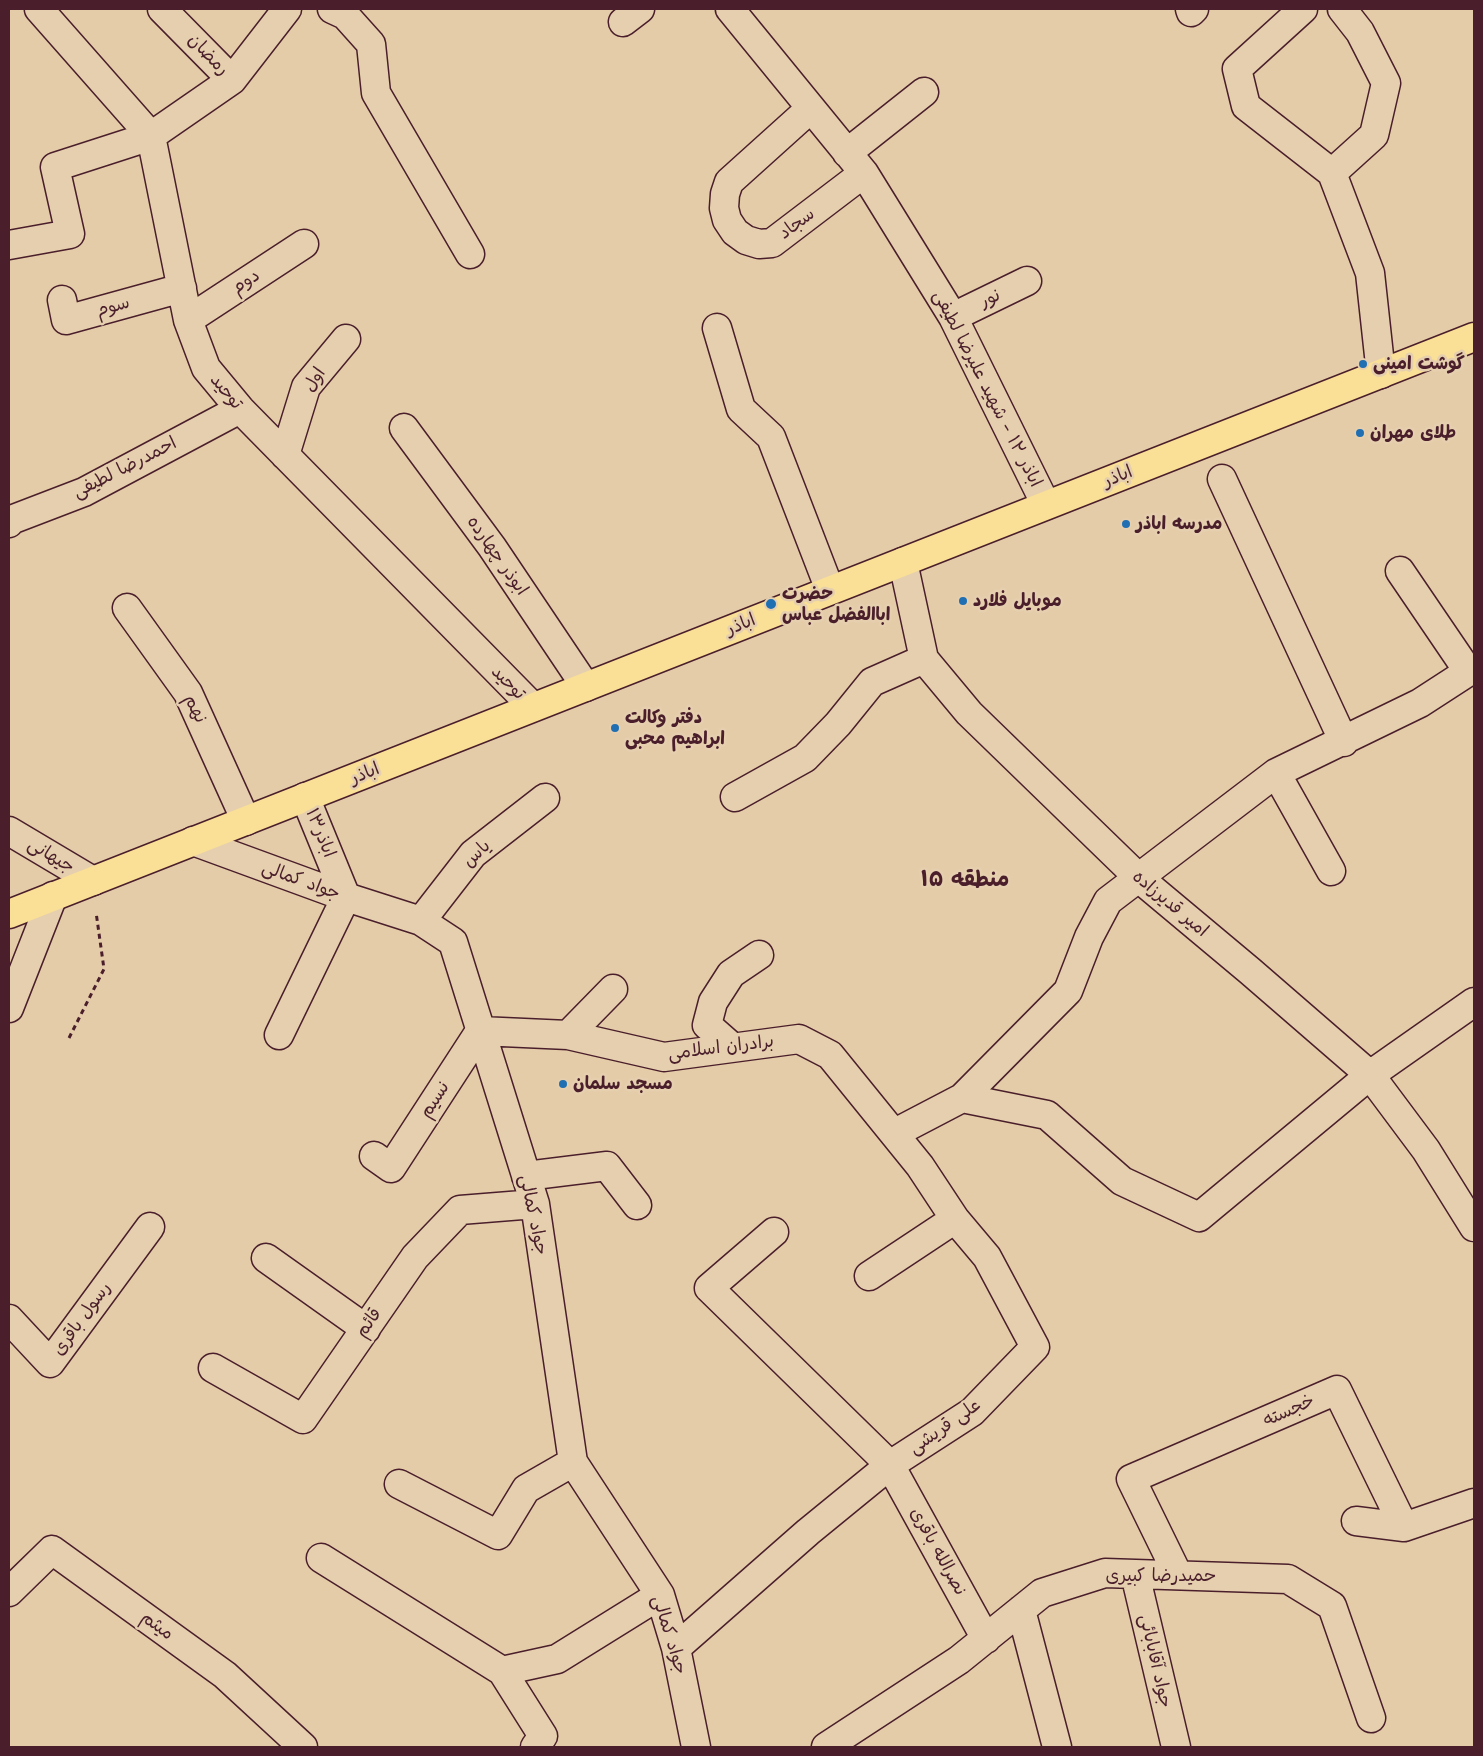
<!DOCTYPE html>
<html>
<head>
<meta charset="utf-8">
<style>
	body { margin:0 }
	#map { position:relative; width:1483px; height:1756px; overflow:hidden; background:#e5cca9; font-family:"Shantell Sans",sans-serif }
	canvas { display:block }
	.frame { position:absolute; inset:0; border:10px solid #4a1f2b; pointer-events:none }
</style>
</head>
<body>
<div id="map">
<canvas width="1483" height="1756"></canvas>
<div class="frame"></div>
</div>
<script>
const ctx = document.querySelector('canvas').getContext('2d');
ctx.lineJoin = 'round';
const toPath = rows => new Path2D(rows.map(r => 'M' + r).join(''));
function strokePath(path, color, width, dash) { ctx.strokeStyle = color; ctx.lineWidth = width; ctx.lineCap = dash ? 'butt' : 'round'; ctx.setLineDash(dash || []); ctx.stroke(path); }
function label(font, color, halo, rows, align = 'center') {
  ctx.font = font + ' "Shantell Sans","Playpen Sans Arabic",sans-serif'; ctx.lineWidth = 5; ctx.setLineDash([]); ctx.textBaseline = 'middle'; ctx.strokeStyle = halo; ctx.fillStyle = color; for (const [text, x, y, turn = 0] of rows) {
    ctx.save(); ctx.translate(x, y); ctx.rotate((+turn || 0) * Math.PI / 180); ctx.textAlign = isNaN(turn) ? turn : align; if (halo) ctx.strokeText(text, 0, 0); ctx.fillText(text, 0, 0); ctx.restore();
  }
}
const minor = toPath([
	[39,9,151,136,188,320,206,368,240,409,533,707],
	[162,9,232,80],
	[332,9,345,15,371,44,376,93,470,254],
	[730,9,864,173,953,317,1046,505],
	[1190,9,1191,12,1194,9],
	[1303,9,1237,69,1246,106,1332,173],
	[1342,9,1360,32,1386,83,1374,135,1332,173,1370,273,1381,374],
	[623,22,640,9],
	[810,109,729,182,725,194,724,208,727,220,735,232,746,240,759,244,772,243,864,173],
	[847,153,924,92],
	[9,245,70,234,55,167,151,136,232,80,287,9],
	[62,300,66,320,182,288],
	[953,317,1027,281],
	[188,320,304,244],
	[717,328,741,409,771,437,830,590],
	[404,428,492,547,586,687],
	[285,455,306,387,346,339],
	[1222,479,1344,742],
	[9,523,11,520,84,492,240,409],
	[903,562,924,659,969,713,1140,879,1250,971,1370,1075,1426,1150,1474,1227],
	[1400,571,1468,671],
	[127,608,188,693,246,821],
	[1276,773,1331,871],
	[735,797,805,758,838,724,872,682,924,659],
	[9,831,93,881],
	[193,841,346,897,421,921,453,942,535,1204,573,1462,660,1595,676,1648,696,1747],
	[421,921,473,854,545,798],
	[9,1008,53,896],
	[279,1035,346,897,305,797],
	[568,1035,613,989],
	[732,1047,707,1025,713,1002,731,974,759,955],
	[962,1098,1068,991,1089,937,1108,901,1276,773,1420,703,1474,668],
	[895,1133,962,1098,1047,1115,1122,1181,1199,1217,1370,1075,1474,1002],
	[374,1156,391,1168,480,1031,568,1035,664,1057,799,1039,830,1055,920,1166,955,1219,987,1257,1035,1347,972,1412,890,1465,808,1532,676,1648],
	[526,1176,607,1166,637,1205],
	[774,1232,709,1288,890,1465,986,1639],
	[266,1258,366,1329],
	[869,1276,955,1219],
	[9,1319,50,1363,150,1227],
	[213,1368,303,1419,415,1257,460,1210,535,1204],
	[399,1484,498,1535,526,1489,573,1462],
	[1356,1521,1404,1527],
	[321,1558,502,1671,557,1659,660,1595],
	[1135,1574,1176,1747],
	[1178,1575,1131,1479,1337,1390,1404,1527,1474,1503],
	[9,1592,52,1550,225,1675,303,1747],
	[1021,1610,1057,1747],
	[502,1671,543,1736,535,1747],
	[826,1747,959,1660,1042,1593,1105,1573,1288,1579,1332,1606,1371,1718]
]);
const major = toPath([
	[9,914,1474,337]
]);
strokePath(minor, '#4a1f2b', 31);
strokePath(major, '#4a1f2b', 31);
strokePath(toPath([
	[69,1038,104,969,96,912]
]), '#4a1f2b', 3, [5, 4]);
strokePath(minor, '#e5cfae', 28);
strokePath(major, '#fadf96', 28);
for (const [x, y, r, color] of [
	[1363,364,5,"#1f6fb2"],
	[1360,433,5,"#1f6fb2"],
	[1126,524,5,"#1f6fb2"],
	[963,601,5,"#1f6fb2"],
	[771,604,6,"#1f6fb2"],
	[615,728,5,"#1f6fb2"],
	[563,1084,5,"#1f6fb2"]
]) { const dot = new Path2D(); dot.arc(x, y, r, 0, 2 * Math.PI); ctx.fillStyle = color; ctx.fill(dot); strokePath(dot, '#e5cfae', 2); }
label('18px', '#4a1f2b', '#e5cfae', [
	["رمضان",208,55,46],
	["سجاد",797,224,-37],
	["دوم",246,282,-33],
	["نور",990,299,-26],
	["سوم",113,307,-16],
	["اول",315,380,-56],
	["اباذر ۱۲ - شهید علیرضا لطیفی",987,389,63],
	["توحید",226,392,50],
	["احمدرضا لطیفی",125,468,-27],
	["اباذر",1118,477,-22],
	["ابوذر چهارده",497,556,55],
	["اباذر",741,625,-22],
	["توحید",508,683,45],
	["نهم",195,709,64],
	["اباذر",365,774,-22],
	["اباذر۱۳",320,833,68],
	["یاس",477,854,-44],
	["جیهانی",51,856,31],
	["جواد کمالی",301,881,20],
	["امیر قدیرزاده",1170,904,40],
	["برادران اسلامی",721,1048,-7],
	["نسیم",435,1100,-57],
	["جواد کمالی",533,1215,78],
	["رسول باقری",82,1319,-54],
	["قائم",369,1323,-55],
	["خجسته",1289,1411,-24],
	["علی قریشی",945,1427,-35],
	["نصرالله باقری",938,1552,61],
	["حمیدرضا کبیری",1161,1576],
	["میثم",157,1626,36],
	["جواد کمالی",669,1635,73],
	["جواد آقابابائی",1155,1661,77]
]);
label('bold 18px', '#4a1f2b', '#e5cfae', [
	["گوشت امینی",1373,364],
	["طلای مهران",1370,433],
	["مدرسه اباذر",1136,524],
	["حضرت",782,594],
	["اباالفضل عباس",782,615],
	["موبایل فلارد",973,601],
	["دفتر وکالت",625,718],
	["ابراهیم محبی",625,739],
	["مسجد سلمان",573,1084]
], 'left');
label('bold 22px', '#4a1f2b', '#e5cfae', [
	["منطقه ۱۵",965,880]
]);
</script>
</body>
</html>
